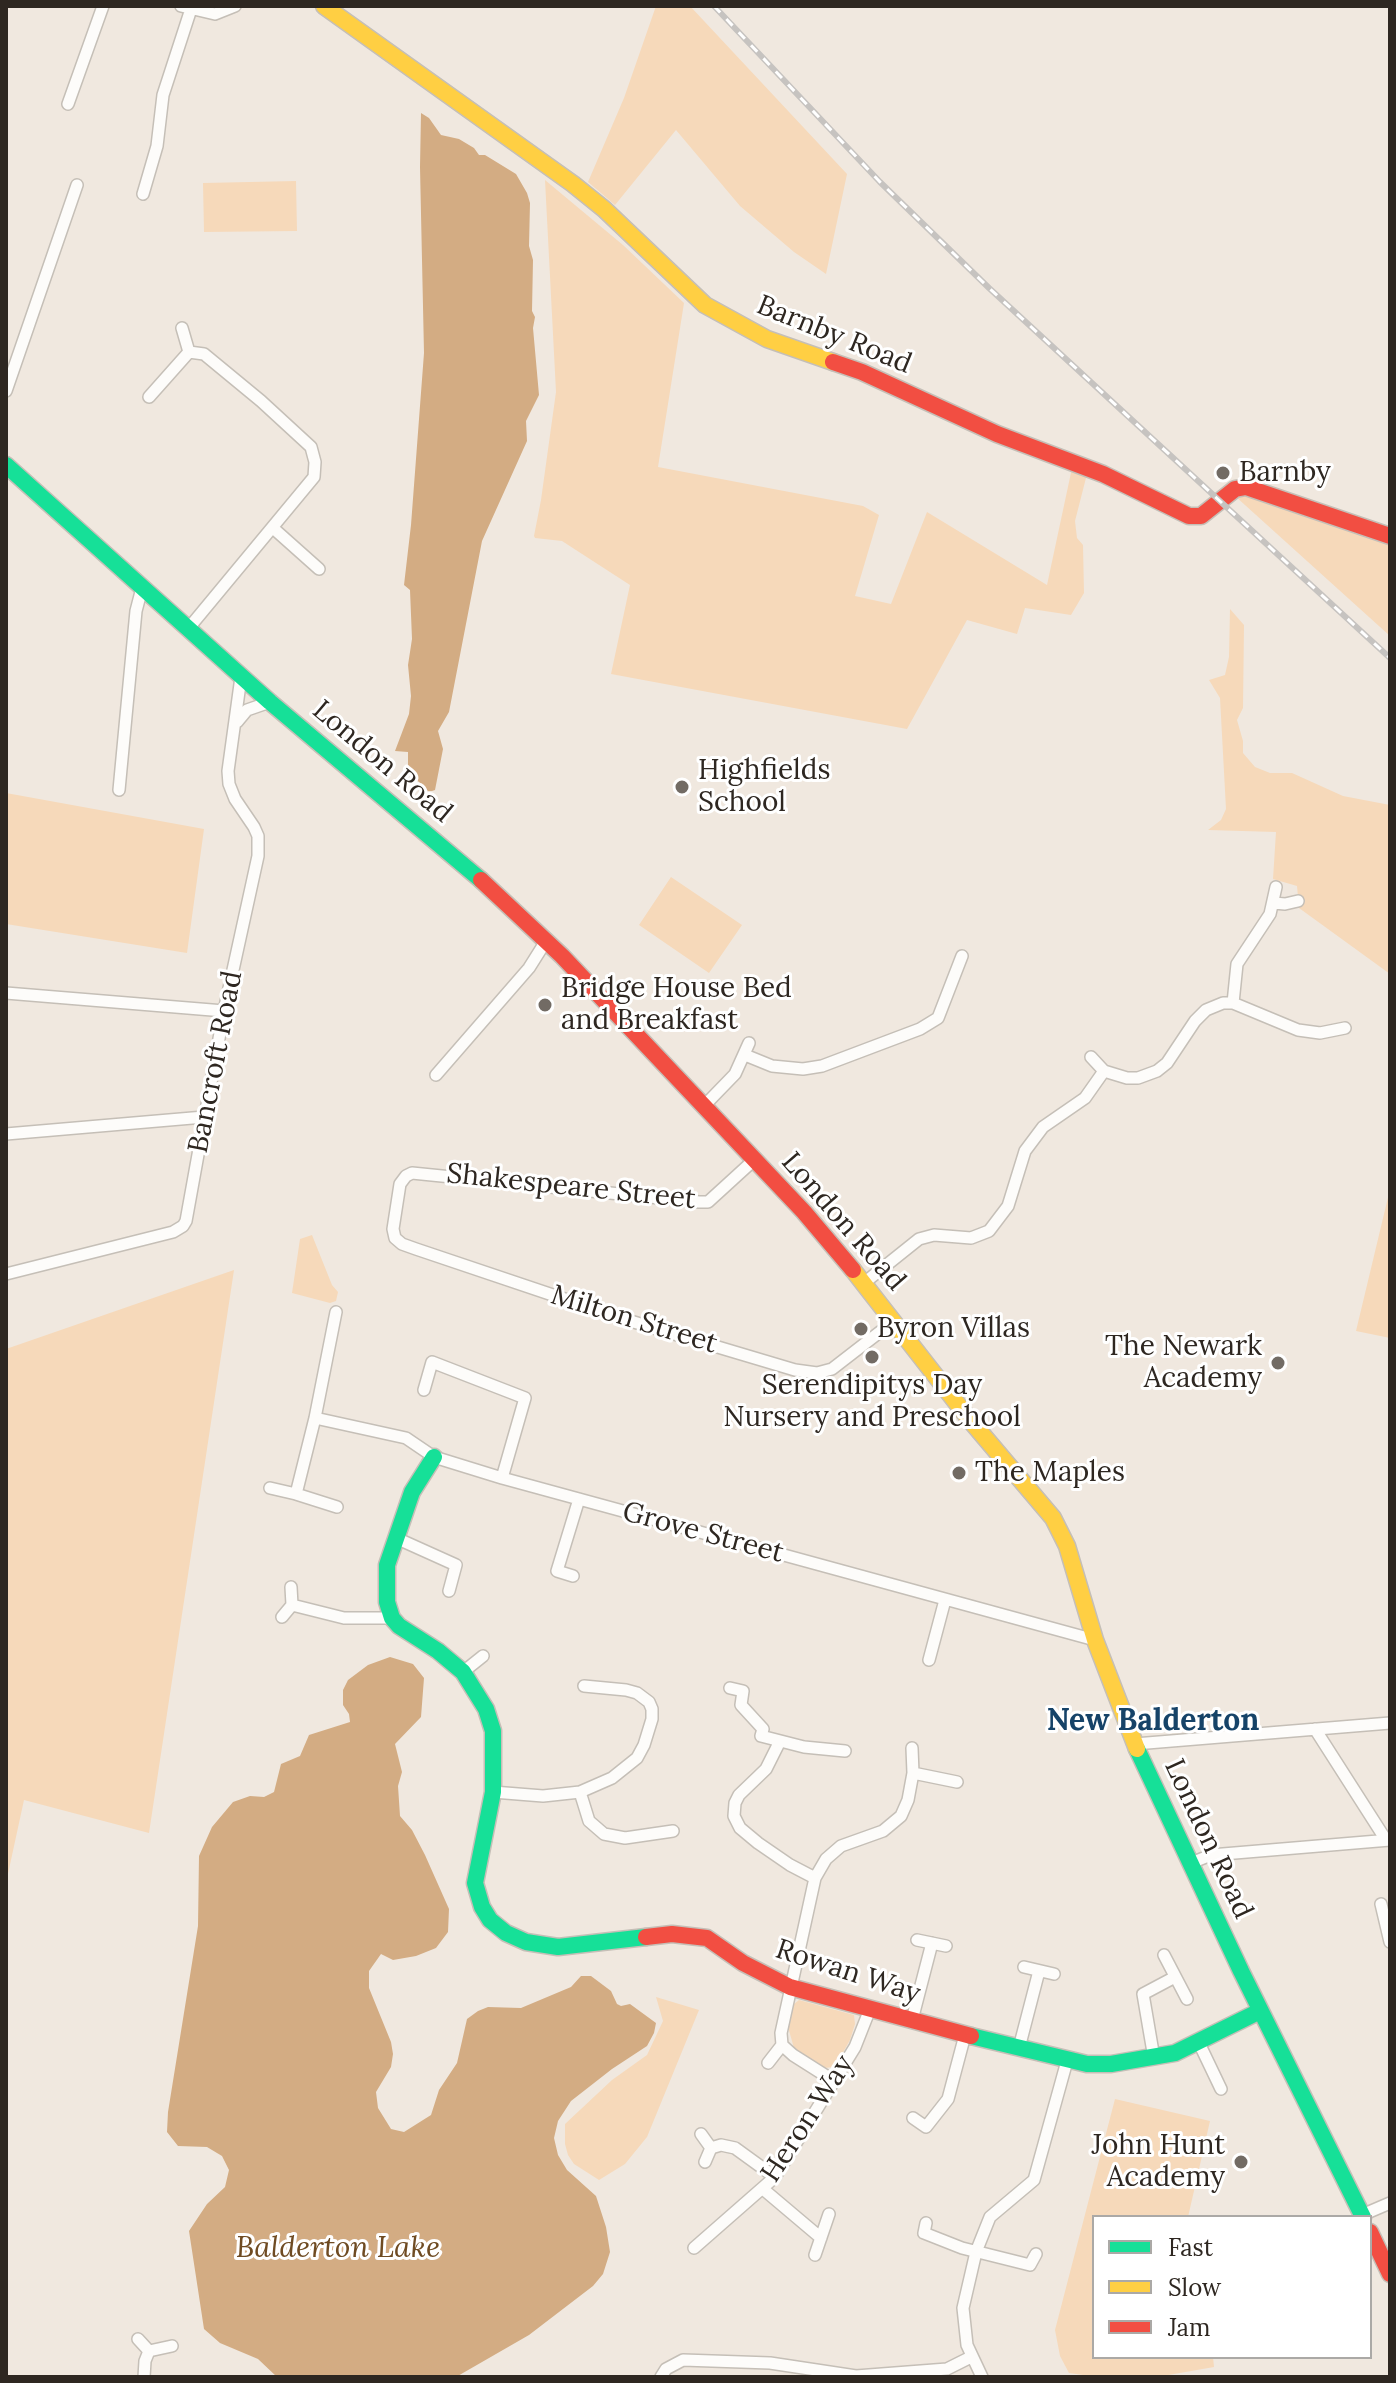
<!DOCTYPE html>
<html>
<head>
<meta charset="utf-8">
<style>
	body { margin:0 }
	#map { position:relative; width:1396px; height:2383px; overflow:hidden; background:#f0e8df; font-family:Lora,serif }
	canvas { display:block }
	.frame { position:absolute; inset:0; border:8px solid #2e2721; pointer-events:none }
	.legend { position:absolute; left:1092px; top:2215px; width:280px; height:144px; box-sizing:border-box; background:#fff; border:2px solid #aba9a6; margin:0; padding:10px 14px; list-style:none; font-size:24px; color:#2e2721 }
	.legend li { display:flex; align-items:center; gap:16px; height:40px }
	.legend b { width:40px; border:2px solid #aba9a6 }
</style>
</head>
<body>
<div id="map">
<canvas width="1396" height="2383"></canvas>
<div class="frame"></div>
<ul class="legend">
<li><b style="height:10px;background:#16e098"></b>Fast</li>
<li><b style="height:10px;background:#ffcf43"></b>Slow</li>
<li><b style="height:10px;background:#f24e42"></b>Jam</li>
</ul>
</div>
<script>
const ctx = document.querySelector('canvas').getContext('2d');
ctx.lineJoin = 'round';
function fill(path, color) { ctx.fillStyle = color; ctx.fill(path, 'evenodd'); }
const toPath = rows => new Path2D(rows.map(r => 'M' + r).join(''));
function strokePath(path, color, width, dash) { ctx.strokeStyle = color; ctx.lineWidth = width; ctx.lineCap = dash ? 'butt' : 'round'; ctx.setLineDash(dash || []); ctx.stroke(path); }
function label(font, color, halo, rows, align = 'center') {
  ctx.font = font + ' Lora,serif'; ctx.lineWidth = 6; ctx.setLineDash([]); ctx.textBaseline = 'middle'; ctx.strokeStyle = halo; ctx.fillStyle = color; for (const [text, x, y, turn = 0] of rows) {
    ctx.save(); ctx.translate(x, y); ctx.rotate((+turn || 0) * Math.PI / 180); ctx.textAlign = isNaN(turn) ? turn : align; if (halo) ctx.strokeText(text, 0, 0); ctx.fillText(text, 0, 0); ctx.restore();
  }
}
fill(toPath([
	[656,6,690,6,847,174,826,274,794,252,740,206,676,130,615,205,588,182,624,98],
	[545,180,623,245,684,303,658,467,863,506,879,515,855,596,891,604,927,512,1047,585,1072,468,1087,474,1075,521,1077,538,1083,545,1084,593,1071,615,1025,608,1017,634,967,620,907,729,611,674,630,585,562,541,535,538,534,536,541,500,556,392],
	[296,181,297,231,204,232,203,183],
	[1244,495,1390,545,1390,636,1235,496],
	[1230,609,1244,625,1243,708,1237,720,1243,741,1243,753,1255,767,1270,773,1292,773,1343,796,1390,805,1390,974,1299,908,1297,886,1273,879,1276,832,1208,830,1221,820,1226,809,1220,698,1209,680,1225,675,1229,657],
	[6,793,204,829,187,953,6,924],
	[671,877,742,925,709,973,639,925],
	[1390,1189,1390,1338,1356,1331],
	[312,1235,332,1285,338,1292,336,1301,330,1303,292,1293,300,1239],
	[234,1270,149,1833,24,1800,6,1883,6,1349],
	[656,1997,699,2010,647,2137,625,2164,599,2180,574,2164,568,2155,565,2144,565,2124,612,2080,647,2055,663,2021],
	[799,2000,854,2015,855,2024,850,2040,837,2063,832,2067,825,2068,794,2048,788,2027,794,2004],
	[1115,2099,1210,2121,1188,2217,1094,2217,1094,2357,1213,2357,1214,2367,1157,2377,1097,2377,1069,2373,1060,2356,1055,2330]
]), '#f6d9ba');
fill(toPath([
	[421,113,429,118,441,135,459,139,474,148,479,155,485,155,516,174,527,193,530,203,529,246,533,260,532,311,535,317,533,328,539,395,526,421,527,441,482,541,449,712,438,731,443,749,435,790,432,791,428,791,416,779,408,765,408,752,395,751,409,714,411,696,408,665,412,639,410,590,404,585,411,525,424,353,420,167],
	[390,1657,413,1664,424,1678,421,1717,395,1744,402,1772,398,1786,400,1816,412,1830,425,1855,449,1909,448,1932,436,1948,416,1956,393,1960,381,1954,369,1971,369,1988,391,2042,393,2054,391,2067,376,2092,378,2108,391,2129,404,2132,431,2115,439,2090,457,2063,467,2019,478,2011,488,2007,521,2008,571,1987,581,1976,591,1976,611,1991,617,2004,621,2006,630,2004,656,2023,654,2033,647,2046,612,2069,571,2101,558,2121,554,2138,558,2155,567,2170,596,2196,606,2227,610,2252,603,2274,593,2286,529,2335,456,2377,277,2377,258,2359,220,2343,204,2329,189,2231,207,2204,225,2187,229,2170,222,2156,207,2147,178,2146,167,2132,168,2112,198,1926,199,1856,212,1827,233,1802,250,1796,264,1797,274,1792,281,1764,300,1756,309,1735,350,1722,349,1714,343,1705,343,1690,348,1680,368,1665]
]), '#d3ac83');
const street = toPath([
	[181,6,215,14,235,6],
	[68,104,103,6],
	[143,194,157,146,163,95,191,9],
	[182,328,189,352,204,354,261,401,311,447,315,462,314,477,188,629],
	[6,391,77,185],
	[149,397,189,352],
	[273,528,319,569],
	[237,722,247,710,270,702],
	[119,790,136,611,142,588],
	[1274,903,1285,904,1298,901],
	[6,993,224,1011],
	[1233,1003,1237,964,1270,914,1276,887],
	[745,1055,772,1066,803,1069,822,1066,920,1029,938,1018,962,956],
	[1091,1057,1104,1071],
	[436,1075,529,968,546,941],
	[703,1107,735,1074,749,1043],
	[6,1134,204,1117],
	[754,1160,708,1202,699,1202,412,1173,406,1176,400,1184,393,1229,395,1238,402,1244,416,1249,627,1320,795,1370,817,1373,832,1369,894,1321],
	[6,1274,173,1232,183,1226,186,1221,224,1011,258,856,258,836,254,827,235,799,229,784,228,771,241,677],
	[864,1283,919,1239,934,1235,971,1238,989,1231,1008,1206,1025,1151,1043,1127,1085,1098,1104,1071,1127,1078,1138,1078,1157,1071,1167,1063,1195,1021,1206,1010,1223,1003,1233,1003,1298,1030,1320,1033,1345,1028],
	[336,1312,315,1418,296,1494,337,1507],
	[424,1390,432,1362,525,1398,502,1478],
	[315,1418,406,1438,434,1457,502,1478,1095,1640],
	[270,1488,296,1494],
	[396,1538,456,1565,449,1591],
	[573,1576,557,1571,579,1499],
	[292,1605,344,1618,392,1618],
	[282,1617,292,1605,291,1587],
	[929,1660,945,1600],
	[463,1672,483,1656],
	[730,1688,743,1691,741,1705,763,1729,761,1736,804,1747,845,1751],
	[1315,1729,1386,1840],
	[780,1741,766,1769,739,1795,735,1803,734,1816,740,1828,758,1843,790,1865,815,1878],
	[1135,1744,1390,1723],
	[913,1773,957,1782],
	[493,1792,543,1796,580,1792,612,1778,637,1758,644,1745,652,1719,652,1709,649,1702,637,1693,626,1690,584,1686],
	[580,1792,589,1821,604,1834,625,1838,673,1831],
	[1191,1863,1211,1855,1390,1840],
	[1381,1904,1390,1942],
	[917,1940,946,1946],
	[1164,1955,1187,1999],
	[1024,1967,1054,1974],
	[912,2020,932,1943],
	[1199,2043,1221,2089],
	[1019,2048,1039,1971],
	[1154,2058,1143,1994,1175,1977],
	[768,2063,782,2045],
	[834,2081,793,2055,782,2045,781,2033,815,1878,826,1859,841,1846,883,1831,901,1816,908,1800,913,1773,912,1748],
	[913,2118,926,2127,948,2099,965,2035],
	[701,2134,711,2148],
	[705,2162,711,2148,721,2145,735,2148,775,2177],
	[763,2189,821,2238],
	[1362,2215,1390,2203],
	[926,2223,924,2233,962,2248,1030,2265,1036,2254],
	[694,2248,775,2177,855,2047,870,2009],
	[815,2255,829,2214],
	[138,2339,149,2351,172,2346],
	[144,2377,145,2361,149,2351],
	[661,2377,666,2369,683,2360,770,2363,856,2376,947,2369,971,2357],
	[982,2377,967,2345,963,2308,976,2252,990,2217,1034,2180,1067,2061]
]);
const fast = toPath([
	[6,465,270,702,481,880],
	[434,1457,412,1492,387,1565,387,1602,392,1618,399,1626,438,1651,463,1672,486,1709,493,1731,493,1792,475,1883,482,1907,490,1920,506,1933,526,1942,558,1947,646,1937],
	[1137,1749,1241,1971,1363,2217],
	[971,2036,1087,2064,1111,2064,1175,2053,1260,2011]
]);
const slow = toPath([
	[324,6,573,184,604,209,705,305,767,339,833,362],
	[853,1270,970,1420,1053,1518,1067,1546,1095,1640,1137,1749]
]);
const jam = toPath([
	[833,362,862,372,997,434,1103,474,1189,516,1201,516,1235,489,1246,487,1390,536],
	[481,880,562,956,804,1212,853,1270],
	[646,1937,672,1934,707,1938,743,1963,790,1987,971,2036],
	[1370,2232,1390,2274]
]);
strokePath(street, '#c5bfb7', 14);
strokePath(fast, '#c5bfb7', 19);
strokePath(slow, '#c5bfb7', 19);
strokePath(jam, '#c5bfb7', 19);
strokePath(street, '#fdfcfa', 11);
strokePath(fast, '#16e098', 16);
strokePath(slow, '#ffcf43', 16);
strokePath(jam, '#f24e42', 16);
const rail = toPath([
	[714,6,880,182,989,288,1390,658]
]);
strokePath(rail, '#c6c3c0', 6);
strokePath(rail, '#fff', 3, [9]);
for (const [x, y, r, color] of [
	[1223,473,8,"#726b64"],
	[682,787,8,"#726b64"],
	[545,1005,8,"#726b64"],
	[861,1329,8,"#726b64"],
	[872,1357,8,"#726b64"],
	[1278,1363,8,"#726b64"],
	[959,1473,8,"#726b64"],
	[1241,2162,8,"#726b64"]
]) { const dot = new Path2D(); dot.arc(x, y, r, 0, 2 * Math.PI); ctx.fillStyle = color; ctx.fill(dot); strokePath(dot, '#fff', 3); }
label('28px', '#2e2721', '#fff', [
	["Barnby Road",834,335,22],
	["London Road",382,762,40],
	["Bancroft Road",216,1062,-79],
	["Shakespeare Street",571,1187,6],
	["London Road",843,1222,49],
	["Milton Street",634,1320,17],
	["Grove Street",703,1533,15],
	["London Road",1208,1839,65],
	["Rowan Way",848,1972,18],
	["Heron Way",808,2119,-57]
]);
label('28px', '#2e2721', '#fff', [
	["Barnby",1239,473],
	["Highfields",698,771],
	["School",698,803],
	["Bridge House Bed",561,989],
	["and Breakfast",561,1021],
	["Byron Villas",877,1329],
	["The Newark",1262,1347,"right"],
	["Academy",1262,1379,"right"],
	["Serendipitys Day",872,1386,"center"],
	["Nursery and Preschool",872,1418,"center"],
	["The Maples",975,1473],
	["John Hunt",1225,2146,"right"],
	["Academy",1225,2178,"right"]
], 'left');
label('bold 30px', '#164368', '#fff', [
	["New Balderton",1153,1721]
]);
label('italic 30px', '#6f4b22', '#fff', [
	["Balderton Lake",338,2248]
]);
</script>
</body>
</html>
